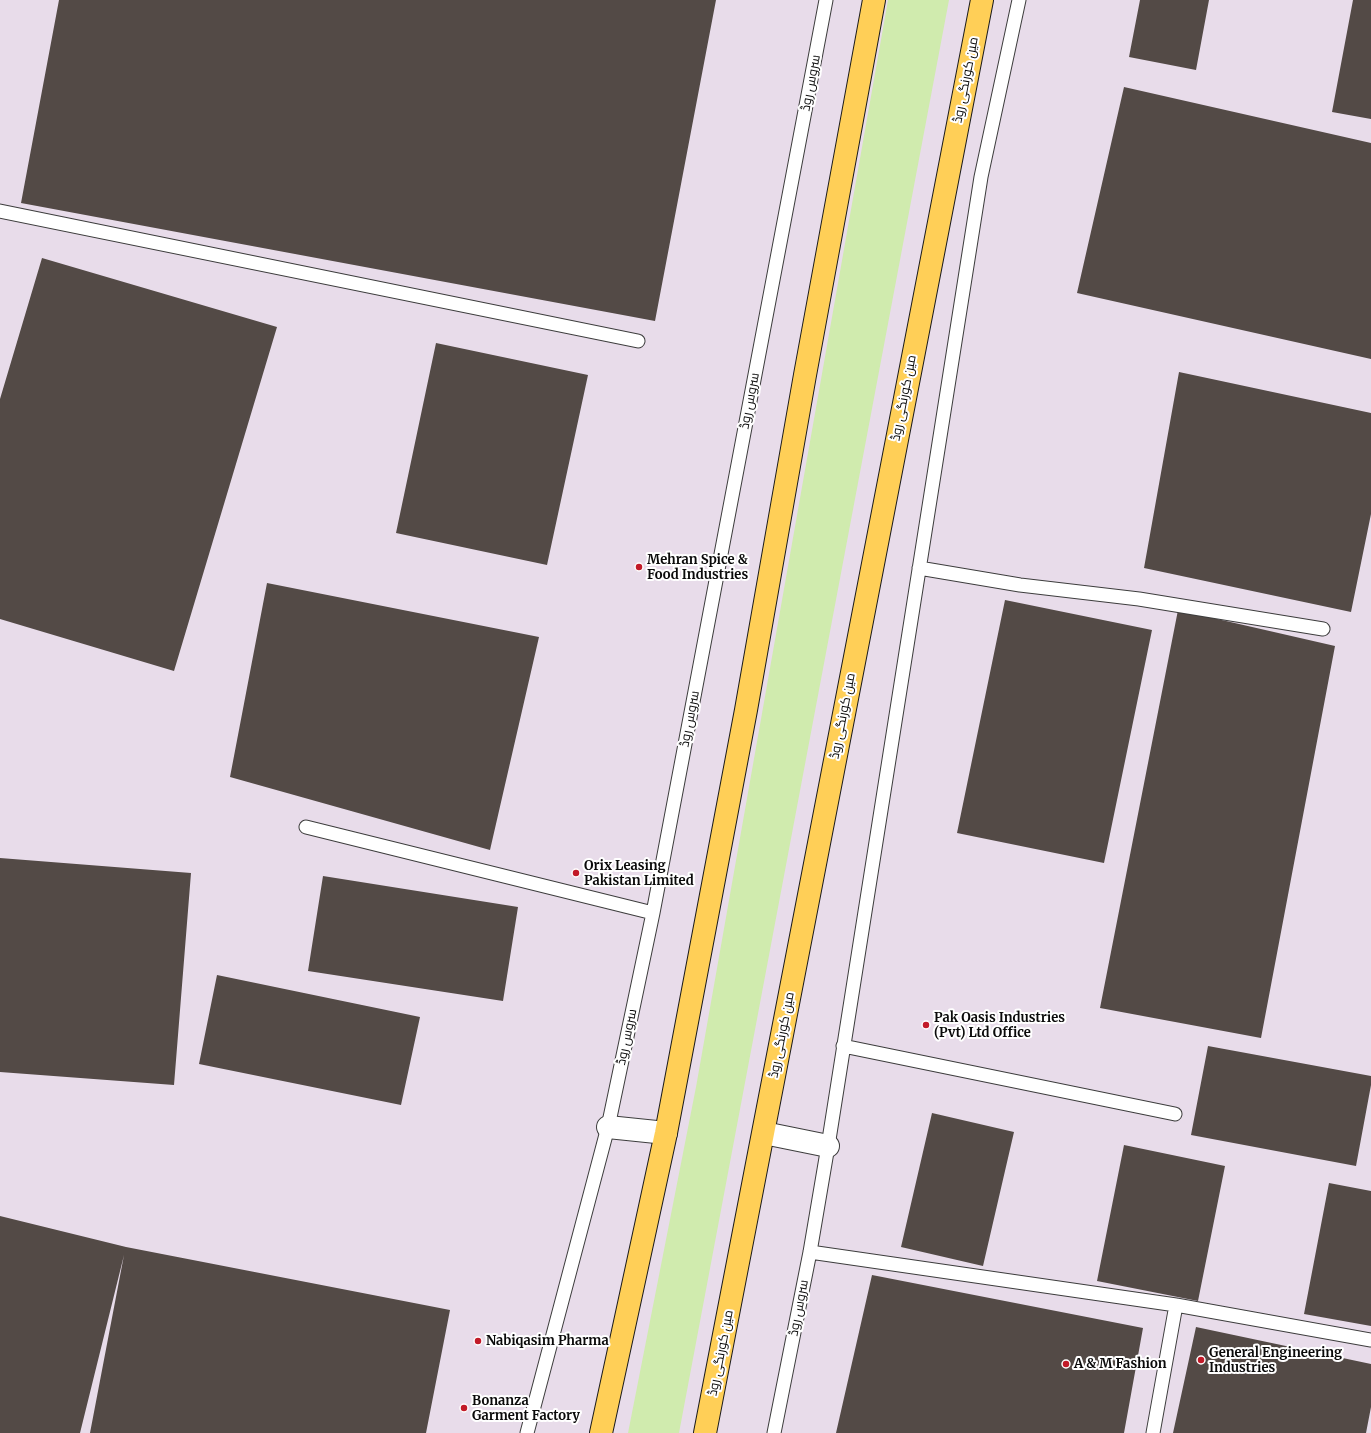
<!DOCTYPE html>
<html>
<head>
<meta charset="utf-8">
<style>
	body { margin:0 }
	canvas { display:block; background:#fff9e7 }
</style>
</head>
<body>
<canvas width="1371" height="1433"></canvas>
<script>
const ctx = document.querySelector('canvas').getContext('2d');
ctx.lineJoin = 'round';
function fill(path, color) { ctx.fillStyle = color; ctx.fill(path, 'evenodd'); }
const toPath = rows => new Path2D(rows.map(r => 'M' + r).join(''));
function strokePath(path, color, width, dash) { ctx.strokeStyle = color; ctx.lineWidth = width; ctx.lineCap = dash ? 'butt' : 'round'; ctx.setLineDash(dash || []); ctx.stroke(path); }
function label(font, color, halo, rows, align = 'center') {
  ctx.font = font + ' Merriweather,Cairo,serif'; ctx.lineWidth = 4; ctx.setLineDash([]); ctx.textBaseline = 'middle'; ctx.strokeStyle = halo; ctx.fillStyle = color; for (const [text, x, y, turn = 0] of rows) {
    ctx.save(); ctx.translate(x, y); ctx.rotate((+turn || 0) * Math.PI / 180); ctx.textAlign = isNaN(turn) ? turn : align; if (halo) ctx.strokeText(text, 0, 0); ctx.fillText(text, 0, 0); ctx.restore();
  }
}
fill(toPath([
	[0,0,1371,0,1371,1433,0,1433]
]), '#e8dcea');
fill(toPath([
	[888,0,949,0,679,1433,628,1433,696,1087]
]), '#d0ebae');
fill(toPath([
	[59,0,716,0,655,321,21,203],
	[1140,0,1209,0,1196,70,1129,57],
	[1353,0,1371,0,1371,119,1332,112],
	[1124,87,1371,143,1371,359,1077,293],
	[42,258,277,327,174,671,0,619,0,399],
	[436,343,588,375,547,565,396,533],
	[1179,372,1371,413,1371,514,1351,612,1144,568],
	[267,583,539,637,490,850,230,777],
	[1005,600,1152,630,1104,863,957,833],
	[1178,610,1335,646,1261,1038,1100,1008],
	[0,858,191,873,174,1085,0,1072],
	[323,876,518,907,503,1001,308,971],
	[217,975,420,1017,401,1105,199,1064],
	[1208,1046,1371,1076,1371,1085,1356,1166,1191,1135],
	[932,1113,1014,1132,983,1266,901,1247],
	[1124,1145,1225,1166,1198,1301,1097,1281],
	[1329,1183,1371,1191,1371,1326,1304,1314],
	[0,1216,126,1247,450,1310,426,1433,90,1433,124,1255,80,1433,0,1433],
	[872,1275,1143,1328,1124,1433,836,1433],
	[1196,1327,1371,1364,1371,1407,1366,1433,1173,1433]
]), '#534a46');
const lane = toPath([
	[0,211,638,341],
	[919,568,1020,585,1139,599,1323,629],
	[306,827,653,913],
	[843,1046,1175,1114],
	[810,1252,1176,1305,1371,1340],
	[527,1433,608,1127,653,913,826,0],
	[774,1433,810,1252,828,1146,981,177,1019,0],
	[1153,1433,1176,1305]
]);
const street = toPath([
	[608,1127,666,1133],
	[764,1133,828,1146]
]);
const primary = toPath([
	[601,1433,666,1133,746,710,805,375,874,0],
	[705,1433,982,0]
]);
strokePath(lane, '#3d3d3d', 15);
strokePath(street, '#3d3d3d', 24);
strokePath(primary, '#1b1b1b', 24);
strokePath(lane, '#fff', 13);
strokePath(street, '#fff', 22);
strokePath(primary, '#ffcf57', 22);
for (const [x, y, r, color] of [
	[639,567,4,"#c21a28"],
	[576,873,4,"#c21a28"],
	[926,1025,4,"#c21a28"],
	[478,1341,4,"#c21a28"],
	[1201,1360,4,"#c21a28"],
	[1066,1364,4,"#c21a28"],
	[464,1408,4,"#c21a28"]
]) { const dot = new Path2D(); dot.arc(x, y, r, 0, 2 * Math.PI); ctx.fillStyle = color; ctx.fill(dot); strokePath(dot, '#fff', 1.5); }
label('13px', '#0a0a0a', '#fff', [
	["مین کورنگی روڈ",966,80,-79],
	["سروس روڈ",811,83,-79],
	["مین کورنگی روڈ",904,398,-79],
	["سروس روڈ",750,401,-79],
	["مین کورنگی روڈ",843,716,-79],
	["سروس روڈ",690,719,-79],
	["مین کورنگی روڈ",782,1035,-79],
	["سروس روڈ",627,1037,-78],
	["سروس روڈ",799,1308,-79],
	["مین کورنگی روڈ",721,1353,-79]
]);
label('bold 13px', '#0a0a0a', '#fff', [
	["Mehran Spice &",647,560],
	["Food Industries",647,575],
	["Orix Leasing",584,866],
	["Pakistan Limited",584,881],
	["Pak Oasis Industries",934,1018],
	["(Pvt) Ltd Office",934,1033],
	["Nabiqasim Pharma",486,1341],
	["General Engineering",1209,1353],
	["Industries",1209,1368],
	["A & M Fashion",1074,1364],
	["Bonanza",472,1401],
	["Garment Factory",472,1416]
], 'left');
</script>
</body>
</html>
